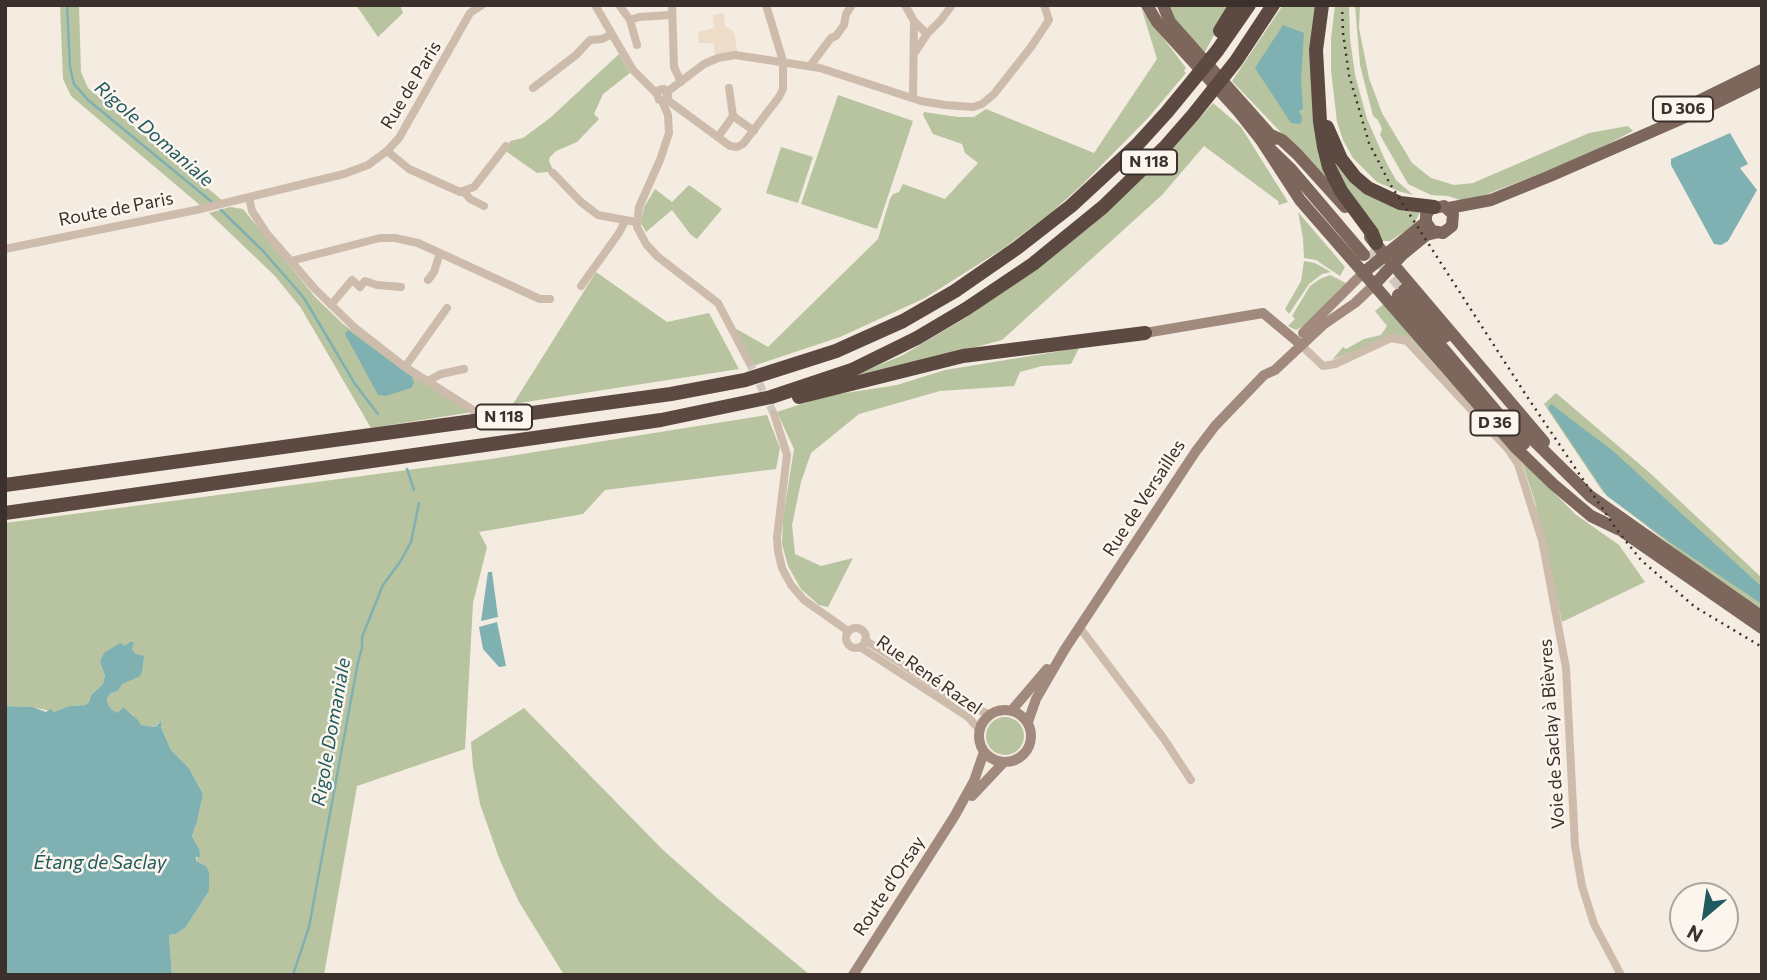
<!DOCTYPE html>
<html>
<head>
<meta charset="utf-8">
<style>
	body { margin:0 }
	#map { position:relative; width:1767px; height:980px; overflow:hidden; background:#f4ebe1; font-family:Commissioner,sans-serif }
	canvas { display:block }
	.frame { position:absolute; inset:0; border:7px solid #3b302b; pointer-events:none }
	.north { position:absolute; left:1669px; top:882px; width:70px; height:70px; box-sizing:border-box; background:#fbf5ee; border:2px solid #aea6a0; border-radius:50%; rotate:209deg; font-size:19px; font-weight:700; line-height:28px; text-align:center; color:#3b302b }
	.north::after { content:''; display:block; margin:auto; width:24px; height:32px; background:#1f5a5e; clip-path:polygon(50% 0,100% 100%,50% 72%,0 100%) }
</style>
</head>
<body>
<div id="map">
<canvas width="1767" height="980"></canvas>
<div class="frame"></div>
<div class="north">N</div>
</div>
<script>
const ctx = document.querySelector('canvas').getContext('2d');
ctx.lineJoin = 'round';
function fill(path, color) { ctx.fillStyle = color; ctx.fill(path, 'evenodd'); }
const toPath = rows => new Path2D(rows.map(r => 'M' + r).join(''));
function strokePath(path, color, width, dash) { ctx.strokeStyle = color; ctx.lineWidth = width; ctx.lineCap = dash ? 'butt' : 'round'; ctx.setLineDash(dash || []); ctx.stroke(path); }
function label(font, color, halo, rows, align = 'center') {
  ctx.font = font + ' Commissioner,sans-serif'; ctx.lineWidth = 5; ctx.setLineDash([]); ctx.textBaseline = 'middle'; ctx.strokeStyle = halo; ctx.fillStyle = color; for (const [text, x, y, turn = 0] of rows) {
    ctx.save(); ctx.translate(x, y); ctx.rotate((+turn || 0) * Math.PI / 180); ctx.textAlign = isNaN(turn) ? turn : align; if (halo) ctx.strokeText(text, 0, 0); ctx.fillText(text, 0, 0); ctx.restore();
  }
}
fill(toPath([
	[60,5,79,5,81,72,88,88,223,201,201,206,71,96,63,79],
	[356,5,400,5,403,13,378,37],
	[1167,5,1230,5,1205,52,1175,22],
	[1283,5,1316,5,1332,186,1232,81],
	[1335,5,1349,5,1350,38,1355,75,1367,119,1386,162,1396,180,1413,195,1398,191,1377,182,1353,158,1343,140,1337,122,1331,70,1331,39],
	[1355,5,1360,5,1359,28,1369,78,1382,113,1412,163,1431,178,1454,185,1473,183,1589,133,1628,126,1633,131,1583,157,1477,198,1463,201,1448,196,1431,195,1408,184,1380,135,1382,129,1378,120,1373,116,1360,65],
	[1142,10,1186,68,1184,71,1186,73,1148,118,1083,184,1052,212,1004,248,925,298,840,337,753,366,733,327,768,347,878,239,890,199,893,194,899,192,903,184,945,199,978,163,965,153,962,144,933,134,923,115,924,112,958,117,974,117,986,109,1094,153,1157,59],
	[619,54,630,73,603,94,594,114,599,119,577,142,556,151,550,157,549,161,553,170,550,174,548,172,537,173,507,152,510,141,523,138,550,118],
	[838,95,913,121,877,229,801,204],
	[1213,103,1241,127,1288,202,1279,205,1278,201,1204,146,1162,195,1002,340,905,366,849,378,903,355,967,317,1053,256,1092,225,1170,152],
	[1328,145,1342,167,1421,209,1414,225,1390,241,1382,241,1337,173],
	[781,147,813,157,798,203,766,193],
	[689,185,722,209,697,239,691,235,672,210,646,232,641,223,644,207,655,189,672,202],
	[230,207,243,209,315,297,343,324,398,364,473,412,371,428,301,308,275,276,209,213],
	[1298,212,1345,267,1340,276,1316,260,1304,258,1303,238],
	[1304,261,1315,263,1331,272,1322,274,1309,284,1289,314,1285,309,1301,281],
	[596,272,667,322,709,313,739,369,513,404],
	[1330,275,1346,283,1304,326,1296,330,1288,326,1295,319,1292,316,1310,286,1320,279],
	[1386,302,1443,367,1440,371,1411,339,1396,335,1332,360,1343,347,1346,349,1364,339,1381,335,1387,326,1375,311],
	[1079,348,1071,364,1042,366,1020,372,1014,386,940,391,859,414,811,453,801,482,792,525,795,554,821,566,853,558,828,607,819,605,801,589,788,566,782,544,783,518,794,449,777,412,826,396,897,385,945,370],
	[1556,393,1650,473,1762,578,1762,611,1704,571,1603,492,1544,404],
	[767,415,780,448,776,469,605,490,583,514,479,532,487,547,473,603,465,749,357,786,324,975,172,975,169,935,176,934,186,927,209,891,206,866,196,861,199,849,192,836,197,822,203,794,189,768,171,750,159,722,155,727,140,725,132,714,122,708,119,714,112,710,108,704,107,698,111,693,118,691,121,684,139,677,136,654,132,649,125,646,112,649,100,662,105,676,103,684,91,695,89,702,85,705,69,706,54,712,33,707,5,706,5,523,491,459],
	[1521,459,1575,514,1619,545,1645,582,1562,622,1535,502],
	[524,708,662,849,717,898,810,975,564,975,519,902,499,858,480,804,473,767,471,742],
	'986 736a19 19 0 1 1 38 0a19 19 0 1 1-38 0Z'
]), '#b8c4a0');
fill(toPath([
	[724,13,725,26,734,32,738,55,715,59,714,43,699,43,698,37,699,32,714,28,713,15]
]), '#ecdcc8');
fill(toPath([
	[1283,25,1304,33,1301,79,1303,109,1299,111,1302,117,1301,124,1291,123,1255,68],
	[1730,133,1748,164,1740,168,1757,190,1728,241,1721,245,1714,244,1671,165,1671,159],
	[348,330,412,377,414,383,411,388,386,396,378,395,345,334],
	[1551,404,1613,451,1762,587,1762,604,1674,545,1607,496,1548,408],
	[488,572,492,572,498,617,481,621],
	[497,622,506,666,499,667,483,649,479,627],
	[130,642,134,642,132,649,136,654,144,656,142,672,139,677,122,684,118,691,111,693,107,698,108,704,112,710,118,713,123,707,137,719,141,725,155,727,161,721,161,727,171,750,189,768,203,794,197,822,192,836,199,849,200,857,196,857,196,861,206,866,209,872,209,891,186,927,176,934,169,935,172,975,5,975,5,706,33,707,46,712,50,709,54,712,69,706,85,705,89,702,91,695,103,684,105,676,100,662,104,653,120,643,125,646]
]), '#7fb0b2');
strokePath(toPath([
	[67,5,70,67,74,84,88,100,212,202],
	[221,210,264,252,304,298,355,384,378,414],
	[407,469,414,490],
	[293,975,309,927,358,662,362,648,362,637,383,585,400,562,411,542,419,503]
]), '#7fb0b2', 2.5);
strokePath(toPath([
	[749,362,774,414]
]), '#cfc6bd', 8, [8, 4]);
strokePath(toPath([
	[1370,250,1404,290]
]), '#cfc6bd', 12, [12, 6]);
strokePath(toPath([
	[595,5,633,70,657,94,659,100,664,100,668,96,664,89,659,90,657,94],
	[619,5,630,20,639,17,671,15],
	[672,5,674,67,681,82],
	[905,5,914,21,927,34,916,51],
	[630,20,637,45],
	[927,34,941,20,952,5],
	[810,66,831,38,836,36,844,25,846,14,852,5],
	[533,88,576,55,590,40,602,39,612,34],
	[729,88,733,116],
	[667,92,704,64,718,58,735,55,820,68,921,101,945,105,973,107,982,104,994,94,1031,47,1049,20,1044,5],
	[913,98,914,21],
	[666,99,730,146,737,147,743,144,779,97,783,89,783,61,766,5],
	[662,101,668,115,669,133,660,160,639,207,637,227,646,244,658,257,718,303,749,362],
	[718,137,733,116,754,131],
	[387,151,409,169,460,192,474,187,506,146],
	[553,173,581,202,598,215,636,222],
	[464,192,470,199,484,206],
	[249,197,252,211,267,234,315,289,355,328,405,367,476,412],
	[5,249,196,210,344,174,368,165,387,151,399,138,470,13,482,5],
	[291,261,380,238,395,238,418,243,540,299,550,299],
	[428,280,434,272,440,253],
	[581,286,619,233,625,221],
	[331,305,352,280,360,287,365,281,377,285,401,287],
	[1300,344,1323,366,1335,364,1391,338,1407,341,1508,449,1518,464,1542,540,1566,668,1575,846,1582,886,1594,924,1621,975],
	[405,367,447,308],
	[428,381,441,374,464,369],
	[774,414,787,455,777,537,778,551,782,568,791,585,804,600,848,631],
	[1080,628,1164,739,1191,780],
	'846 638a10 10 0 1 1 20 0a10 10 0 1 1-20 0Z',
	[865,640,964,705,990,714],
	[860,647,968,717,979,729]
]), '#cdbbac', 8);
strokePath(toPath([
	[1145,333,1263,313,1300,344],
	[1303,333,1363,273],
	'979 736a26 26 0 1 1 52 0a26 26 0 1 1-52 0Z',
	[1012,710,1047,669],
	[1028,722,1036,699,1065,649,1196,451,1215,426,1264,375,1275,370,1323,325,1355,303,1374,285],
	[972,796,1004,762],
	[853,975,954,817,974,781,984,752]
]), '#a18a7d', 10);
strokePath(toPath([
	[1147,5,1157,22,1239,112,1261,140,1290,168,1364,255],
	[1163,5,1170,22,1274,139],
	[1670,115,1762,70],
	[1271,135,1282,140,1297,154,1345,207],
	[1261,140,1300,200,1516,448,1553,484,1591,516,1618,529],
	[1449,208,1491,200,1550,176,1699,111,1762,80],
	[1370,237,1544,442],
	[1363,273,1426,222,1426,215,1430,209,1444,206,1453,214,1452,226,1443,233,1432,231,1426,222],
	[1374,285,1403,254,1426,235,1435,233],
	[1404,290,1445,337],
	[1398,295,1524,444],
	[1522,429,1590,496,1762,617],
	[1612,524,1762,628]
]), '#7d675c', 12);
strokePath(toPath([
	[1322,5,1316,50,1320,122,1324,147,1329,167,1341,191,1372,233,1376,243],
	[1220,31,1236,5],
	[1327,127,1341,159,1355,177,1368,188,1400,203,1434,207],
	[799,397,963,356,1145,333],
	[5,485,671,394,745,380,836,351,903,321,955,291,1017,248,1071,206,1137,145,1167,112,1217,51,1249,5],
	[5,513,661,420,771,397,852,370,917,338,966,309,1033,264,1103,207,1165,147,1193,115,1236,61,1273,5]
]), '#5c4a42', 14);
strokePath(toPath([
	[1342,5,1343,33,1349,75,1369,143,1390,184,1526,395,1617,530,1641,560,1695,607,1762,647]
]), '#3b302b', 2.5, [2, 5]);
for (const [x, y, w] of [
	[1683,109,60],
	[1149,162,56],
	[504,417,56],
	[1495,423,49]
]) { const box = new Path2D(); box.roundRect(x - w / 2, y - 12.5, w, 25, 5); ctx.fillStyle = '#fbf5ee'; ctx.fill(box); strokePath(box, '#3b302b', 2); }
label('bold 16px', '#3b302b', null, [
	["D 306",1683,109],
	["N 118",1149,162],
	["N 118",504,417],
	["D 36",1495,423]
]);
label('18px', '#3b302b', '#fbf5ee', [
	["Rue de Paris",411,85,-59],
	["Route de Paris",116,209,-11],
	["Rue de Versailles",1144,498,-57],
	["Rue René Razel",929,675,35],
	["Voie de Saclay à Bièvres",1552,734,-94],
	["Route d'Orsay",889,886,-57]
]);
label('italic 19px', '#1f5a5e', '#fbf5ee', [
	["Rigole Domaniale",154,134,41],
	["Rigole Domaniale",331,732,-80],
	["Étang de Saclay",100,863]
]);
</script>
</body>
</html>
